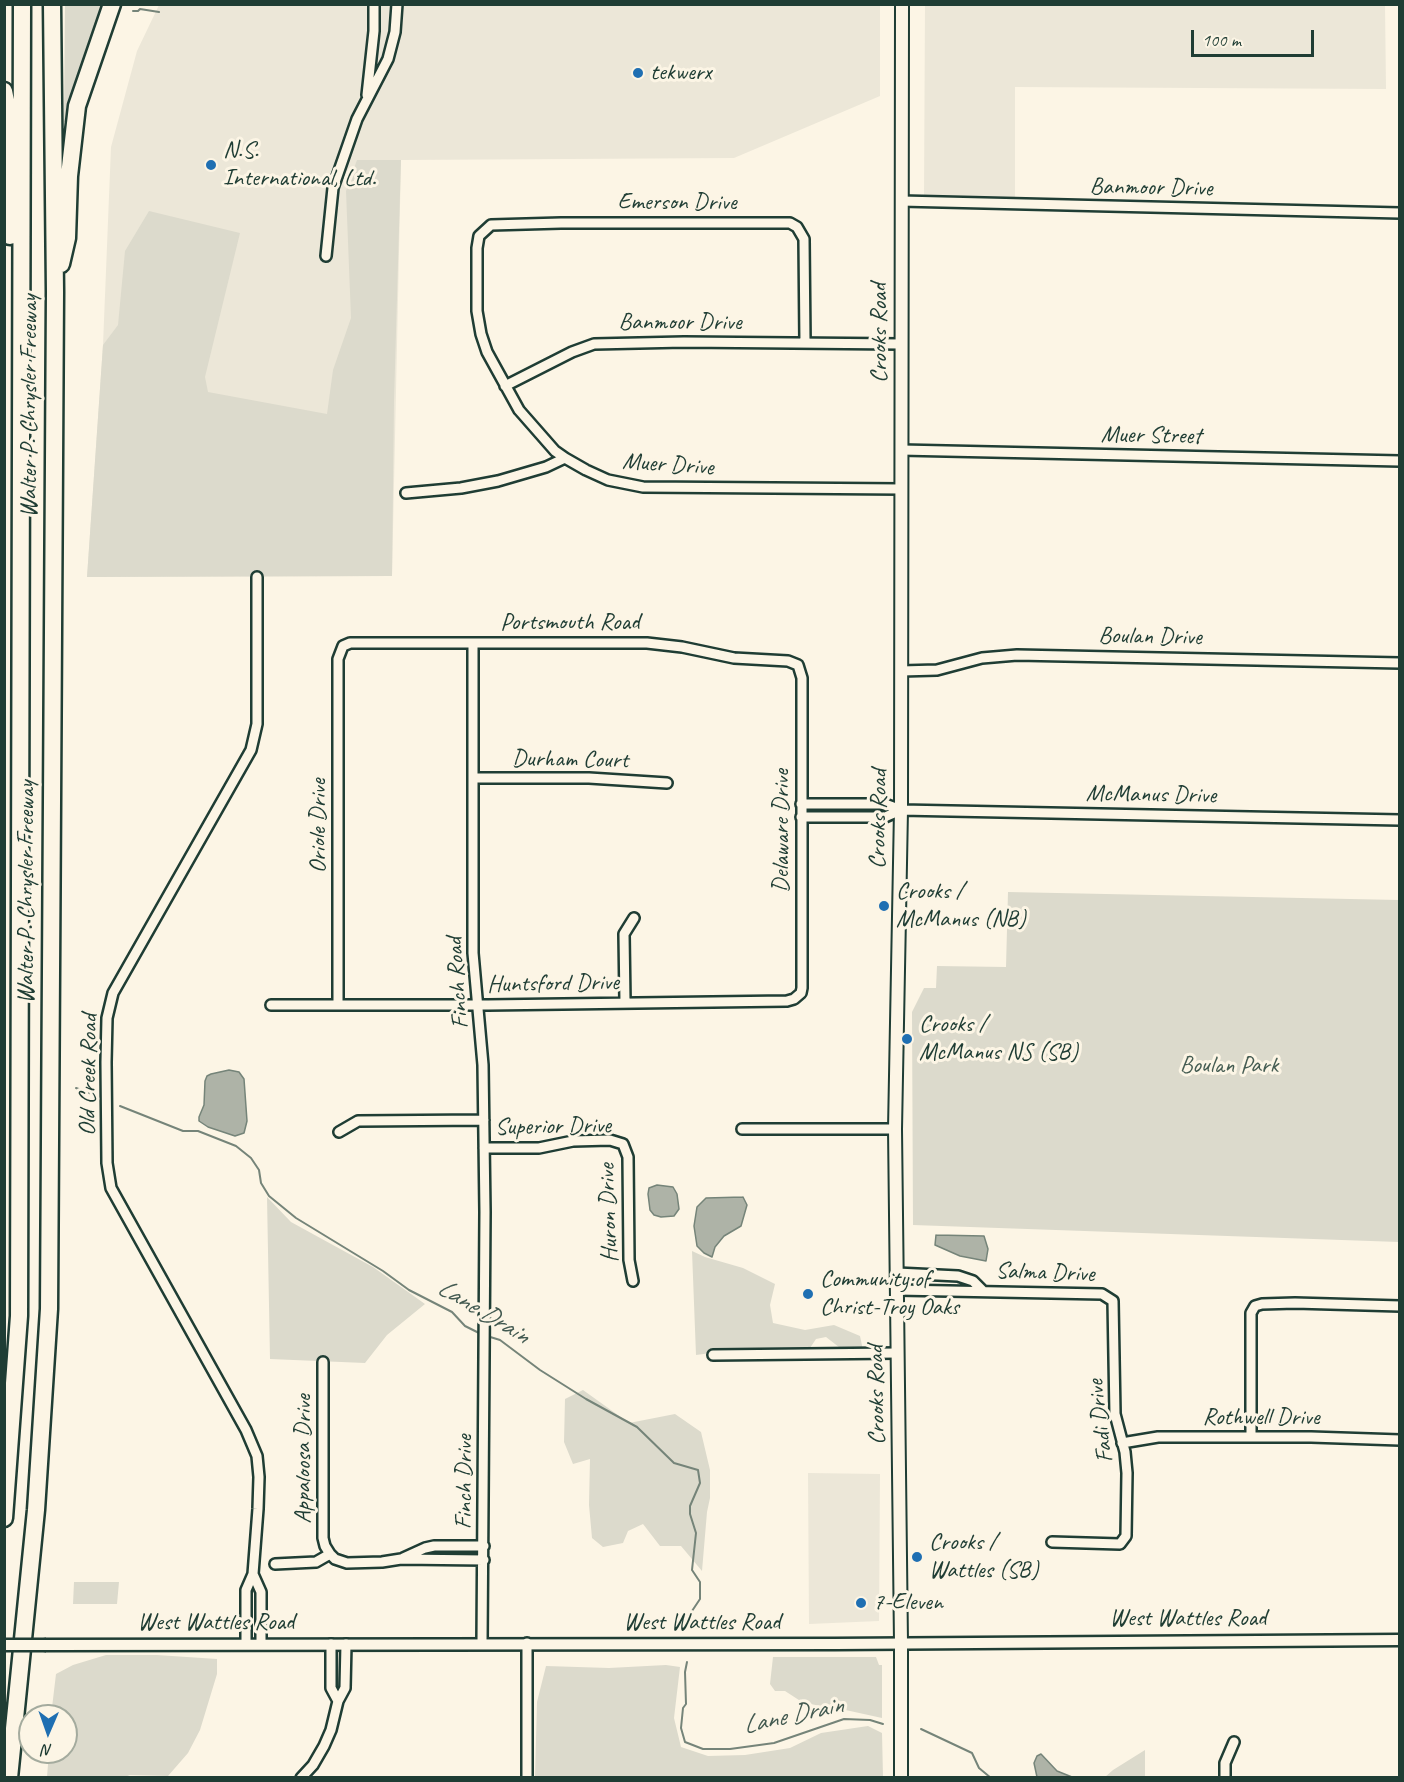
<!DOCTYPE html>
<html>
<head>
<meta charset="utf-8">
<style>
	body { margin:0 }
	#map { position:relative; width:1404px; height:1782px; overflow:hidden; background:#fcf5e5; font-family:Caveat,sans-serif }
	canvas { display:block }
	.frame { position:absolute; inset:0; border:6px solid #1f3d34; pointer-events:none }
	.north { position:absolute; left:18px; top:1704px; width:60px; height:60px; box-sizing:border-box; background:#fcf5e5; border:2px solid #a4ab9e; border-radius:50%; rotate:182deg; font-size:16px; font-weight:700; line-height:24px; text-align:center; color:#1f3d34 }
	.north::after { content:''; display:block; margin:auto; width:21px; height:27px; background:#1f6fb2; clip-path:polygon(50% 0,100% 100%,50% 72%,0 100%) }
	.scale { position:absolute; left:1191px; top:30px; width:123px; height:27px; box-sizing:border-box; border:3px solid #1f3d34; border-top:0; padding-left:8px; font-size:18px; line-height:21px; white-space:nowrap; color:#1f3d34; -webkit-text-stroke:4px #fcf5e5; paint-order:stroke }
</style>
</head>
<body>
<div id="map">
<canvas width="1404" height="1782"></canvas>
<div class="frame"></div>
<div class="north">N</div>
<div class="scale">100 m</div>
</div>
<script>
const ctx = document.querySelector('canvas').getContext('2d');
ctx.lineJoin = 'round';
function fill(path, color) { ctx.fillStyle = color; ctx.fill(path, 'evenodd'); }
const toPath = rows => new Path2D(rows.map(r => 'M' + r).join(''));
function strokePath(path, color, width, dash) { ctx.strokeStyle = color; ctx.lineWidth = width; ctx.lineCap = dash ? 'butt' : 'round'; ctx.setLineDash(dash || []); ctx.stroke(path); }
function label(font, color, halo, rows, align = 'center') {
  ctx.font = font + ' Caveat,sans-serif'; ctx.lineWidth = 6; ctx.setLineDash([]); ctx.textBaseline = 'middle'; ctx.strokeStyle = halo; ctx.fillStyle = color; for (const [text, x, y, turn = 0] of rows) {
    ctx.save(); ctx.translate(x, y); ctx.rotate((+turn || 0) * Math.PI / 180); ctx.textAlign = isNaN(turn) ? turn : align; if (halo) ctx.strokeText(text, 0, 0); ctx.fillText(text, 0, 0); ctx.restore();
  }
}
fill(toPath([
	[159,5,880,5,880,96,734,158,401,160,392,576,87,577,103,345,111,147,137,51],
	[925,5,1385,5,1386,89,1015,87,1015,198,924,196],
	[808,1473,880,1474,879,1621,809,1624]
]), '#ece7d8');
fill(toPath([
	[65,5,104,5,75,81,67,122,64,122],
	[357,160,401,160,394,401,392,576,87,577,103,345,118,325,125,251,149,211,240,233,205,377,208,392,327,414,333,370,351,318,346,191],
	[1008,892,1399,900,1399,1242,913,1225,912,1012,924,988,936,988,937,966,1006,967],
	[267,1197,291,1222,373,1267,425,1304,387,1335,365,1363,270,1359],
	[692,1251,705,1257,743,1268,775,1284,770,1305,773,1323,805,1330,834,1325,860,1336,863,1350,844,1351,826,1337,816,1339,808,1351,726,1351,696,1355],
	[583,1390,629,1423,675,1414,701,1432,710,1470,710,1498,707,1512,702,1571,681,1546,660,1546,643,1524,628,1531,623,1543,603,1547,592,1538,589,1505,590,1459,573,1464,564,1442,565,1399],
	[74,1582,119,1582,117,1604,73,1604],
	[106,1655,157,1655,217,1659,217,1674,200,1730,188,1753,168,1776,130,1775,122,1778,47,1777,49,1752,66,1752,66,1716,51,1716,56,1674,73,1665],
	[773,1657,876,1657,879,1665,882,1665,882,1718,841,1709,827,1704,820,1706,802,1702,785,1691,775,1691,770,1684],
	[666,1665,680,1667,674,1718,681,1747,708,1756,745,1755,790,1748,821,1733,868,1726,882,1733,883,1777,535,1777,537,1702,546,1666,609,1668],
	[1145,1750,1145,1777,1105,1777,1113,1770]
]), '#dcdacc');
const water = toPath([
	[229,1070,239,1072,244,1079,247,1121,244,1133,235,1136,208,1127,199,1121,199,1117,204,1105,205,1081,207,1076,211,1074,229,1070],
	[657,1185,673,1187,677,1194,679,1209,674,1216,661,1217,654,1215,650,1210,648,1194,649,1188,657,1185],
	[743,1197,747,1205,741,1226,724,1236,715,1247,712,1257,704,1253,697,1246,694,1226,697,1207,706,1198,743,1197],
	[936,1235,984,1236,988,1249,986,1261,960,1256,935,1245,936,1235],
	[1041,1754,1057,1771,1072,1777,1037,1777,1034,1763,1037,1756,1041,1754]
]);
fill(water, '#aeb3a7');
strokePath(water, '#758479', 1.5);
strokePath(toPath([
	[133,11,138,11,140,9,159,12],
	[76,1088,92,1094],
	[120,1106,183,1131,198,1131,236,1146,251,1158,259,1170,261,1183,269,1196,296,1218,383,1271,409,1290,452,1312,465,1326,481,1334],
	[487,1336,500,1340,540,1370,586,1399,637,1427,674,1463,698,1470,700,1483,690,1506,690,1514,696,1533,692,1570,700,1582,700,1599,686,1620],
	[687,1662,685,1672,686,1704,683,1708,681,1728,685,1742,703,1749,730,1749,774,1743,844,1719,870,1720,883,1724],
	[921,1729,972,1753,979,1768,991,1778]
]), '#758479', 2);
const minor = toPath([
	[367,95,374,31,374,4],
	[901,201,1400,213],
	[326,256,333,188,357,119,388,59,395,32,397,4],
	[505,386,572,352,594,344,684,342,901,344],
	[901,450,1400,461],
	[565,458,555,451,519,410,487,352,481,334,477,311,477,248,479,236,491,225,561,223,790,223,797,227,804,239,805,343],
	[406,493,461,488,498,481,546,467,565,458,586,470,608,480,643,487,902,489],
	[473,643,473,953,483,1065,485,1212,482,1643],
	[901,671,937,670,982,658,1017,655,1400,663],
	[473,778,589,778,667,783],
	[801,804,885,804,901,810,1400,820],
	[801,817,885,817,901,810],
	[625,1002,624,934,634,918],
	[271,1005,488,1005,787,1001,794,999,801,993,802,988,802,678,798,665,788,661,734,658,682,647,647,643,350,643,343,646,338,659,338,1005],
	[742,1129,895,1129],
	[339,1132,358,1121,484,1120],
	[484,1148,539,1148,573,1141,610,1140,623,1144,628,1157,629,1260,633,1281],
	[897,1273,958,1276,973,1281,983,1291],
	[898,1290,1102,1294,1113,1301,1115,1414,1125,1452,1127,1473,1126,1536,1120,1544,1052,1542],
	[713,1355,898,1353],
	[323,1362,323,1538,325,1546,330,1554,335,1559,347,1563,382,1562,401,1559,484,1560],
	[1251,1437,1251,1313,1255,1306,1262,1304,1295,1303,1400,1306],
	[1122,1443,1158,1437,1311,1437,1400,1440],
	[403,1558,425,1548,434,1546,484,1546],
	[275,1564,316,1562,330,1554],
	[253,1574,261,1592,261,1644],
	[246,1644,246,1590,253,1574,258,1509,259,1477,257,1456,246,1430,111,1188,107,1163,106,1062,107,1018,113,993,251,750,257,724,257,577],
	[331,1644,331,1688,338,1701],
	[301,1778,313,1765,324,1746,331,1730,338,1701,345,1688,346,1644],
	[527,1778,527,1643],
	[1225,1778,1225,1763,1234,1742]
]);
const tertiary = toPath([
	[46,1645,835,1644,1400,1640]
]);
const secondary = toPath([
	[901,1778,901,1643,895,1129,901,810,902,4]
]);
const motorway = toPath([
	[4,91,9,116,10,236],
	[61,264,67,238,69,176,77,106,112,4],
	[4,1518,19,1316,22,4],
	[9,1778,36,1510,49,1309,55,292,52,4]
]);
strokePath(minor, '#1f3d34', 14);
strokePath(tertiary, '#1f3d34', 15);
strokePath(secondary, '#1f3d34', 16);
strokePath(motorway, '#1f3d34', 21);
strokePath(minor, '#fcf5e5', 9);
strokePath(tertiary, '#fcf5e5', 10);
strokePath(secondary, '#fcf5e5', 12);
strokePath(motorway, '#fcf5e5', 16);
const tertiaryBridge = toPath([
	[4,1645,46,1645]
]);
strokePath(tertiaryBridge, '#1f3d34', 15, []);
strokePath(tertiaryBridge, '#fcf5e5', 10);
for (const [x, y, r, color] of [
	[638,73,6,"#1f6fb2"],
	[211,165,6,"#1f6fb2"],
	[884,906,6,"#1f6fb2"],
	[907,1039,6,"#1f6fb2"],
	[808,1294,6,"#1f6fb2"],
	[917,1557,6,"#1f6fb2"],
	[861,1603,6,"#1f6fb2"]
]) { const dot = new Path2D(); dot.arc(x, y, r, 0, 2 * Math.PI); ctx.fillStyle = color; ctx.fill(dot); strokePath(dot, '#fcf5e5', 2); }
label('24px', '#1f3d34', '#fcf5e5', [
	["tekwerx",650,73],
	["N.S.",223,151],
	["International, Ltd.",223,179],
	["Crooks /",896,892],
	["McManus (NB)",896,920],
	["Crooks /",919,1025],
	["McManus NS (SB)",919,1053],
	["Community of",820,1280],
	["Christ-Troy Oaks",820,1308],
	["Crooks /",929,1543],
	["Wattles (SB)",929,1571],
	["7-Eleven",873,1603]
], 'left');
label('24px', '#1f3d34', '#fcf5e5', [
	["Banmoor Drive",1151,188,1],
	["Emerson Drive",677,203],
	["Banmoor Drive",680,323],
	["Crooks Road",880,333,-90],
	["Walter P. Chrysler Freeway",30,406,-90],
	["Muer Street",1151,436,1],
	["Muer Drive",668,465,4],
	["Portsmouth Road",570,623],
	["Boulan Drive",1150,637,1],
	["Durham Court",570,760,1],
	["McManus Drive",1151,795,1],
	["Crooks Road",879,819,-89],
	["Oriole Drive",319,826,-90],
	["Delaware Drive",782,831,-90],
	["Walter P. Chrysler Freeway",27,892,-90],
	["Finch Road",458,983,-94],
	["Huntsford Drive",553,984,-1],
	["Old Creek Road",89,1075,-89],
	["Superior Drive",553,1127,-1],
	["Huron Drive",609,1213,-92],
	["Salma Drive",1045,1273,2],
	["Crooks Road",877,1395,-91],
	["Rothwell Drive",1261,1418],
	["Fadi Drive",1101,1421,-97],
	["Appaloosa Drive",304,1459,-90],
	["Finch Drive",465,1482,-90],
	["West Wattles Road",1188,1619],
	["West Wattles Road",216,1623],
	["West Wattles Road",702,1623]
]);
label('24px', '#455c52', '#fcf5e5', [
	["Boulan Park",1229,1066]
]);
label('italic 26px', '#435a51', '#fcf5e5', [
	["Lane Drain",483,1312,31],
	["Lane Drain",793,1716,-12]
]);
</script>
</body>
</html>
